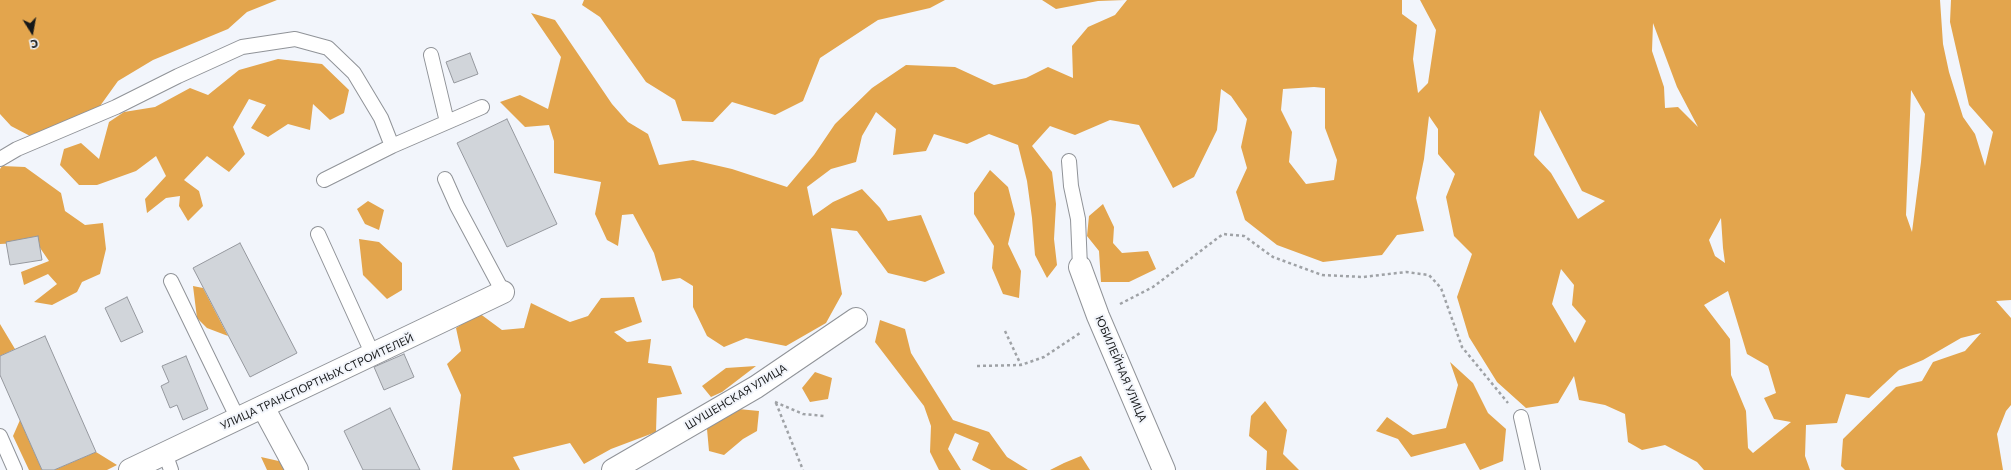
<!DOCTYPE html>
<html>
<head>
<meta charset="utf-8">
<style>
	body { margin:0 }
	#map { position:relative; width:2011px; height:470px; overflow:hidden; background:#f2f5fb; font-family:Commissioner,sans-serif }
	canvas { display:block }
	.north { position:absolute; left:12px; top:12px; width:40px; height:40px; -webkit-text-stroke:3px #f2f5fb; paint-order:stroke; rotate:169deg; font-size:11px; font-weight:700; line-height:16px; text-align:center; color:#161819 }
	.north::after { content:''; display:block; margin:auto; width:14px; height:18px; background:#161819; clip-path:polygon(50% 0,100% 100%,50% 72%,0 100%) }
</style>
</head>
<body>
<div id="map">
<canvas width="2011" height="470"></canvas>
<div class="north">С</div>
</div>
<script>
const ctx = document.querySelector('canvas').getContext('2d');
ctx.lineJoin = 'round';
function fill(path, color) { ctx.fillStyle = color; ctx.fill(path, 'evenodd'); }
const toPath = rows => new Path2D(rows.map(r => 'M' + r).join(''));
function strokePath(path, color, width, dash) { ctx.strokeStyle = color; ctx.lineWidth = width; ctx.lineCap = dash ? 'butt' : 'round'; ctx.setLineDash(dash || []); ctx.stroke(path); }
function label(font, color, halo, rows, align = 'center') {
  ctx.font = font + ' Commissioner,sans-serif'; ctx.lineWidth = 4; ctx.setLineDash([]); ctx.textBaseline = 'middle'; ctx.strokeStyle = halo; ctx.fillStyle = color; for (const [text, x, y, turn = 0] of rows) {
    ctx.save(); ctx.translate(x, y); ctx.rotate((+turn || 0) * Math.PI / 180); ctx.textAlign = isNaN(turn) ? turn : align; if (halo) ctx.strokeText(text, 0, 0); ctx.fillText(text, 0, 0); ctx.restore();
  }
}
fill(toPath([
	[0,0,277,0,247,12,228,29,153,60,118,81,100,106,73,127,32,137,11,126,0,114],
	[584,0,945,0,930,8,878,20,820,58,803,101,775,115,732,102,713,122,682,121,675,100,646,82,600,17,582,5],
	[1042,0,1125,0,1098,1,1056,9],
	[1127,0,1402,0,1402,14,1417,25,1413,59,1418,93,1428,83,1436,30,1420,0,1940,0,1943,44,1949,72,1963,117,1975,134,1985,166,1993,132,1969,105,1950,22,1951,0,2011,0,2011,300,1996,301,2011,318,2011,405,2006,411,1997,434,2003,470,1845,470,1841,466,1843,439,1896,387,1922,381,1933,362,1965,351,1981,333,1961,338,1923,360,1899,370,1869,398,1846,394,1837,423,1806,425,1805,456,1810,470,1704,470,1697,462,1665,445,1642,450,1628,442,1625,414,1605,405,1579,400,1574,376,1558,403,1526,408,1497,382,1469,337,1457,297,1472,254,1454,236,1446,197,1455,174,1438,154,1438,129,1429,116,1424,159,1416,198,1424,231,1397,235,1382,255,1323,262,1277,245,1245,220,1236,192,1247,168,1241,147,1247,119,1231,96,1221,89,1217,130,1194,177,1173,188,1139,125,1110,120,1075,135,1050,126,1032,146,1052,172,1056,204,1054,239,1057,265,1047,278,1035,255,1032,218,1027,181,1018,145,989,134,967,144,934,134,926,151,893,155,896,129,876,112,862,136,856,162,831,169,807,187,813,216,833,202,862,189,880,208,888,221,921,215,945,273,925,282,888,273,857,231,831,228,842,294,826,323,786,346,746,338,724,347,707,336,693,307,693,286,680,278,662,281,654,253,633,214,622,215,618,246,607,240,595,214,601,182,554,173,554,141,549,125,525,127,500,102,520,95,548,109,561,57,531,13,555,20,612,104,628,122,648,134,659,165,693,160,732,169,787,187,814,155,835,124,872,88,906,65,955,67,994,85,1026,78,1048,67,1073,78,1072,46,1088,27,1115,15],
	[1653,23,1677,87,1698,127,1678,107,1665,108,1664,87,1652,51],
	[1314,87,1325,88,1325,128,1337,160,1334,180,1306,184,1289,162,1292,132,1281,110,1283,89],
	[1911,90,1925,114,1921,162,1912,232,1906,215],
	[1540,110,1582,191,1605,201,1578,219,1551,173,1534,155],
	[1721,218,1723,248,1725,263,1715,256,1709,240],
	[1561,269,1574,285,1572,305,1586,321,1575,343,1552,304],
	[1728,291,1747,354,1768,366,1776,393,1764,398,1774,419,1791,422,1753,453,1748,448,1746,411,1731,375,1730,339,1704,305],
	[278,59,322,64,349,90,344,113,330,120,313,104,310,130,288,124,268,137,251,128,266,105,249,99,233,127,245,154,229,172,207,156,184,180,199,191,203,206,188,221,179,206,180,196,166,198,147,213,145,199,166,176,156,156,136,171,97,185,79,185,60,165,64,149,81,143,99,159,109,122,124,112,155,107,190,88,208,95,239,70],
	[2,166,25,167,61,193,65,211,85,225,103,223,106,249,100,274,82,282,77,292,52,305,34,302,57,284,48,274,24,285,21,272,49,261,36,242,0,244,0,169],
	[990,170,1008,187,1015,214,1008,244,1021,271,1019,298,1003,294,992,268,994,246,974,214,974,193],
	[368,201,384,210,379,230,365,224,357,209],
	[1103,204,1114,227,1113,243,1122,253,1148,251,1156,269,1129,282,1101,282,1099,251,1087,236,1089,216],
	[359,239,379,242,402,263,402,290,387,299,363,275],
	[193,286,203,288,228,336,207,328,197,318],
	[634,297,642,322,614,332,627,342,651,339,648,363,671,366,682,394,657,398,656,432,611,449,584,464,570,443,513,457,520,470,452,470,461,395,447,364,461,351,456,328,479,313,502,330,524,328,531,303,570,322,588,316,601,298],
	[880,320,905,329,911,353,953,420,989,432,1007,457,1028,470,991,470,972,460,979,443,955,433,948,449,961,470,939,470,930,452,931,426,924,406,875,342],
	[0,324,15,349,0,356],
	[1450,362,1473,383,1488,413,1506,429,1503,461,1480,470,1465,443,1411,457,1398,439,1376,431,1387,417,1413,435,1446,428,1458,385],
	[756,366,722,392,711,397,702,386,726,368],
	[815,372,832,378,828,399,810,402,802,388],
	[1265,401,1287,430,1283,454,1299,470,1266,470,1267,451,1249,436,1251,416],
	[728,408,759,411,757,431,743,439,724,455,709,451,707,429],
	[20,420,42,470,29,470,13,436],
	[96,452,117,465,107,470,54,470],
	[1081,456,1090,470,1050,470,1064,463],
	[261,457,283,462,287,470,267,470]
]), '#e3a54d');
const building = toPath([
	[470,53,478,74,454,83,446,62,470,53],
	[507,119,557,224,507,247,457,143,507,119],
	[38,236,42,260,10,265,6,242,38,236],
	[240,243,297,353,250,377,193,268,240,243],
	[127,297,143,332,121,342,105,308,127,297],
	[45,336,96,452,54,470,42,470,0,375,0,356,45,336],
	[404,354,414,377,384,390,374,367,404,354],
	[186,356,208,409,183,420,177,405,170,408,161,386,169,382,162,366,186,356],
	[390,408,420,470,363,470,344,431,390,408]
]);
fill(building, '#d1d5da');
strokePath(building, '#95989e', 1);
const service = toPath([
	[431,55,447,122],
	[0,159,17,149,116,107,178,76,242,47,295,39,328,48,354,73,381,118,392,146],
	[1069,161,1071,186,1078,219,1080,267],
	[445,179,457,206,503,292],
	[324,180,392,146,482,107],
	[318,234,373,355],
	[171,281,238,419],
	[1521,417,1533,470],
	[0,436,15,470],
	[165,453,171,470]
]);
const minor = toPath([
	[1080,267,1098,316,1164,470],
	[263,407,297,470],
	[130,470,503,292],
	[613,470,756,387,856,319]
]);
strokePath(service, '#909398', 16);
strokePath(minor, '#909398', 24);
strokePath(toPath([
	[1120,304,1153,287,1223,234,1244,236,1273,257,1322,275,1363,277,1406,272,1429,275,1441,288,1462,347,1508,403],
	[1005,331,1021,365],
	[977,366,1021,365,1044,357,1080,333],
	[775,402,803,414,824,416],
	[776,403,803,470]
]), '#9fa2a6', 2.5, [3, 3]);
strokePath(service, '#fff', 14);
strokePath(minor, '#fff', 22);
label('11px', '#161819', '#f2f5fb', [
	["ЮБИЛЕЙНАЯ УЛИЦА",1121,369,67],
	["УЛИЦА ТРАНСПОРТНЫХ СТРОИТЕЛЕЙ",317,382,-25],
	["ШУШЕНСКАЯ УЛИЦА",736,397,-31]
]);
</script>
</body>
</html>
